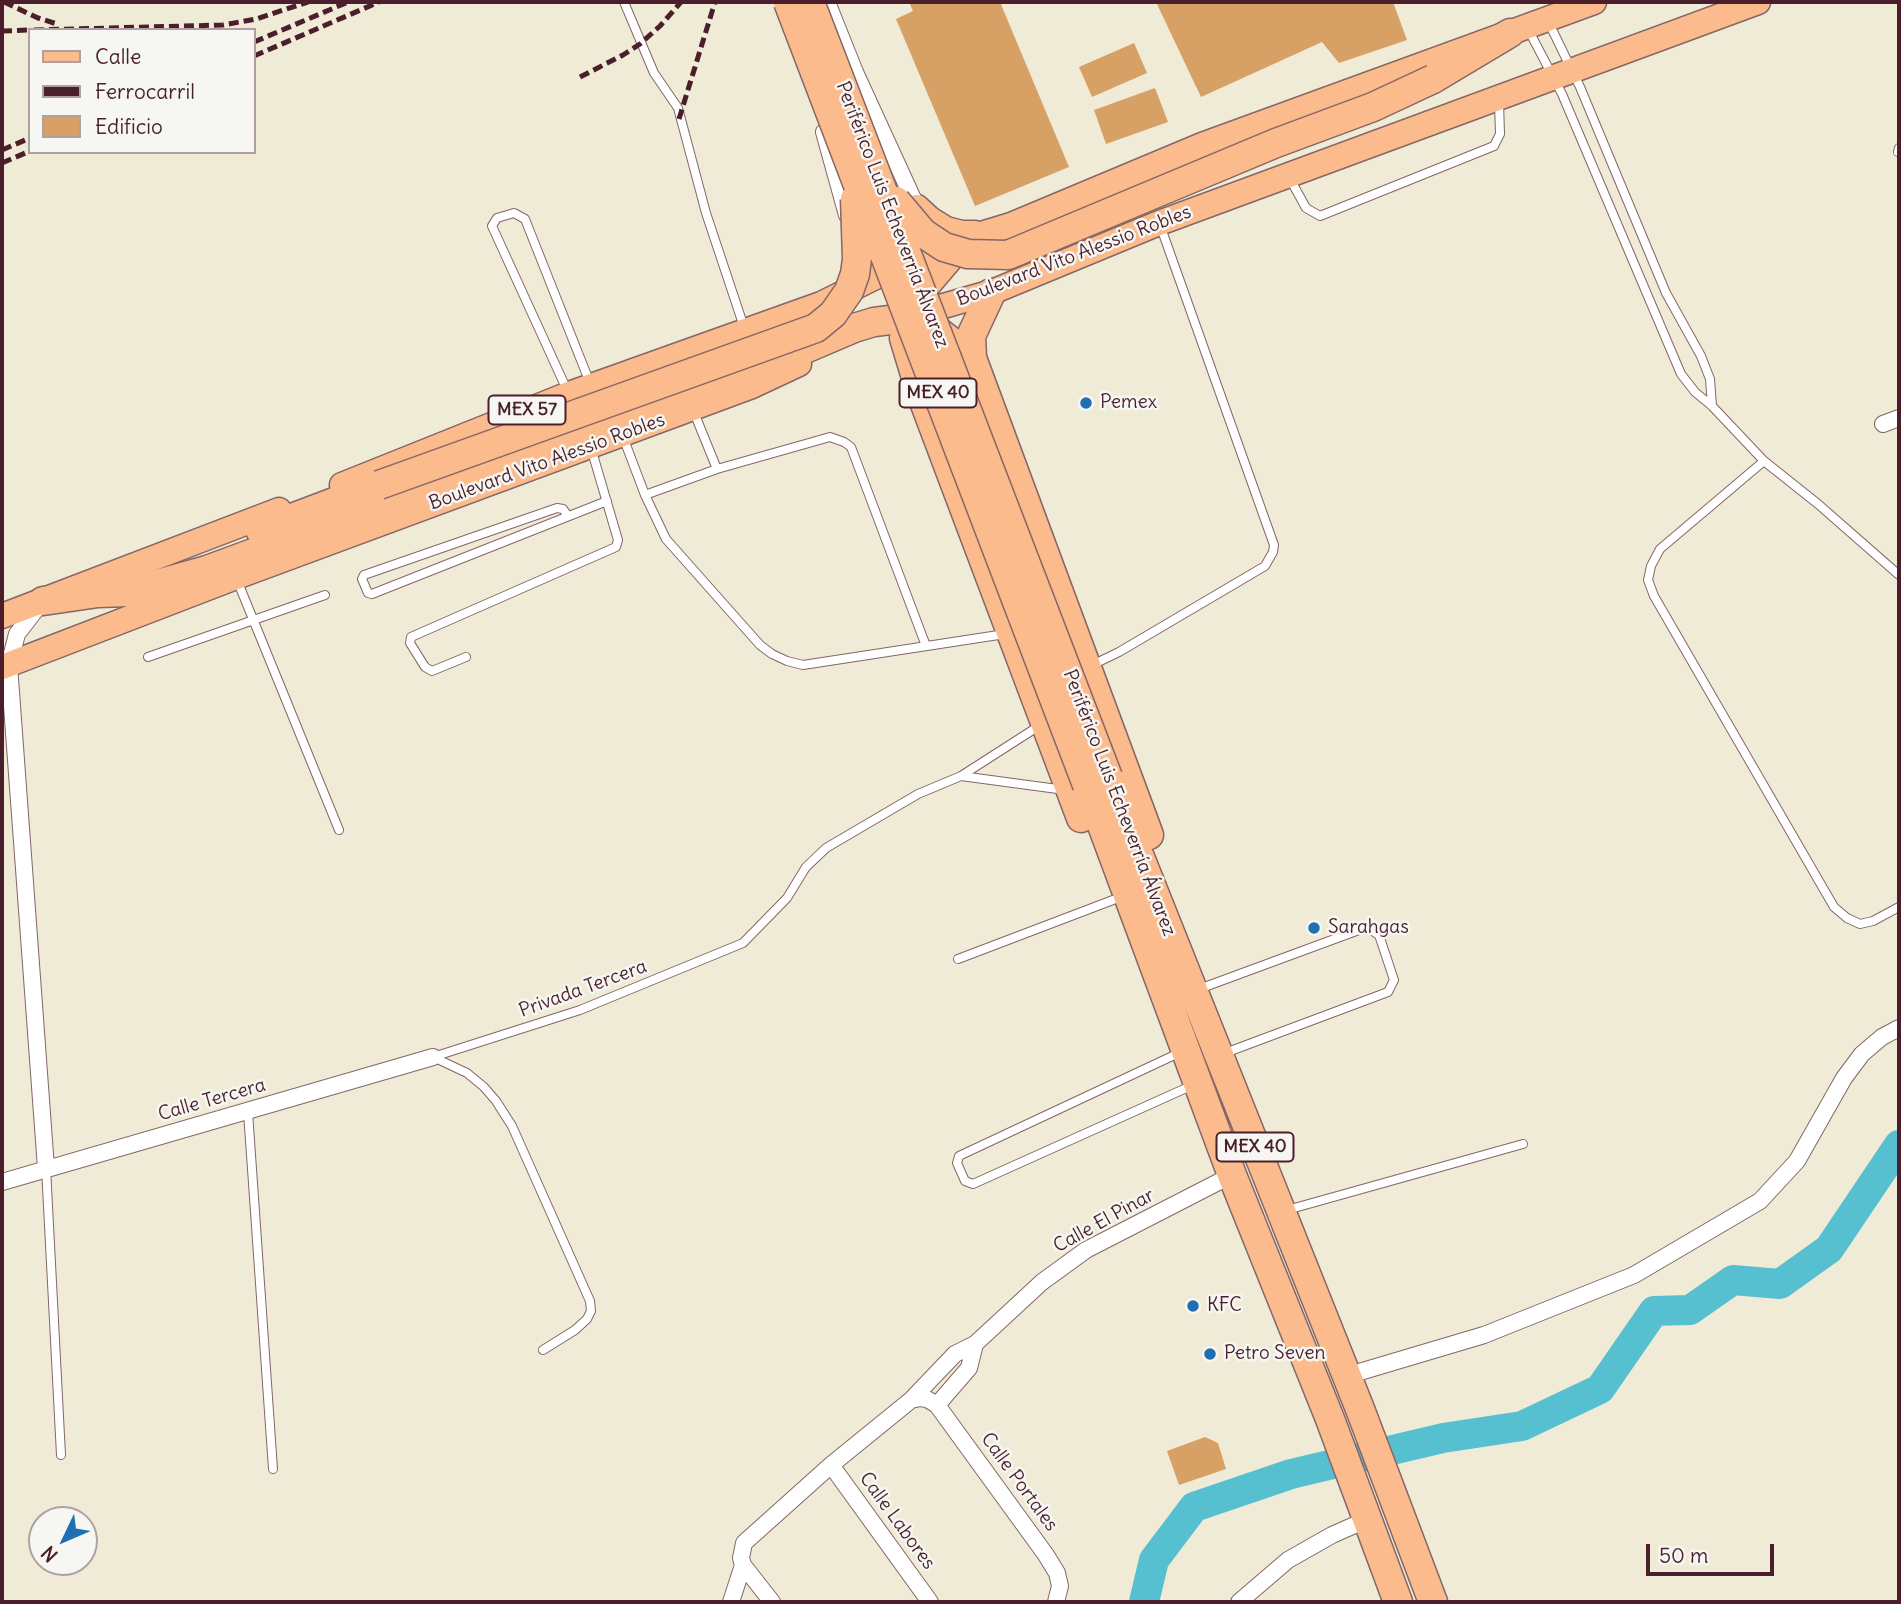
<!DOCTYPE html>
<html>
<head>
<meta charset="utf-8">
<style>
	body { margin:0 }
	#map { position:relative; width:1901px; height:1604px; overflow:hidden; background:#efebd7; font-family:Delius,sans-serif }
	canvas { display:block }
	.frame { position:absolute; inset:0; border:4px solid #4a1f2b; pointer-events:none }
	.legend { position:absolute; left:28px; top:28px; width:228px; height:126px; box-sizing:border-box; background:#f6f6f2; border:2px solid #b1a0a2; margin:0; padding:9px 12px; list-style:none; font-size:21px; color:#4a1f2b }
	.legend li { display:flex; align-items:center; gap:14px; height:35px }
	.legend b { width:35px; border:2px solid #b1a0a2 }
	.north { position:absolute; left:28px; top:1506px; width:70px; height:70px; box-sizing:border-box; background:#f6f6f2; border:2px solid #b1a0a2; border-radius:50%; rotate:226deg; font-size:19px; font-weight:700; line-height:28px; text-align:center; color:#4a1f2b }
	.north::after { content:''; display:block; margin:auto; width:24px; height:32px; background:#1f6fb2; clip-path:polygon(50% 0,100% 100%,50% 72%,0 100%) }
	.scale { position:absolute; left:1646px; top:1544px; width:128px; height:32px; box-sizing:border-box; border:4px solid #4a1f2b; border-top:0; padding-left:9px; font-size:21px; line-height:24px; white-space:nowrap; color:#4a1f2b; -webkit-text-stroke:5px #f6f6f2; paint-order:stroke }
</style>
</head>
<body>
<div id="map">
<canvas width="1901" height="1604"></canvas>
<div class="frame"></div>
<ul class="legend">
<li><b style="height:9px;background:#fbbb8c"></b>Calle</li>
<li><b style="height:9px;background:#4a1f2b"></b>Ferrocarril</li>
<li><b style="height:19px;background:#d7a065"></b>Edificio</li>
</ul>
<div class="north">N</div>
<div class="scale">50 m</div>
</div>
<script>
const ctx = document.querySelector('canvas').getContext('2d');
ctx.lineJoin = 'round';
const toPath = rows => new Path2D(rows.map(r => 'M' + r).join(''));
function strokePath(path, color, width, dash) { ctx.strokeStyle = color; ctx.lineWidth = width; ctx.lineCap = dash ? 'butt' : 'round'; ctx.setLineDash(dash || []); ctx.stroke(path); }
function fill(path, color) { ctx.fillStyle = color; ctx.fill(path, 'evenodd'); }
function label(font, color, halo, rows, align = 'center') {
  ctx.font = font + ' Delius,sans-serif'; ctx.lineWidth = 5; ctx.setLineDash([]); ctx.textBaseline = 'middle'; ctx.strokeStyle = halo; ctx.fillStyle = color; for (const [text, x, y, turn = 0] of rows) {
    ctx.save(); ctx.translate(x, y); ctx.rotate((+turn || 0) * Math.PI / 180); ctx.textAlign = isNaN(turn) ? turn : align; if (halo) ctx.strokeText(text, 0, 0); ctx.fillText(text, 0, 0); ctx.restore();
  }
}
strokePath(toPath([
	[1144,1602,1154,1560,1194,1507,1291,1474,1443,1438,1522,1426,1600,1389,1654,1311,1690,1310,1733,1280,1780,1284,1829,1249,1899,1145]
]), '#56c0d1', 30);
fill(toPath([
	[909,2,1000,2,1069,167,975,206,896,19,913,11],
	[1156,2,1393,2,1407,40,1339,63,1322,42,1201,97],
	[1134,43,1147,73,1092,97,1079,67],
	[1155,88,1168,122,1106,144,1094,110],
	[1205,1437,1218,1443,1226,1469,1179,1485,1167,1451]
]), '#d7a065');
const lane = toPath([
	[624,2,654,73,678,108,706,213,744,327],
	[1548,21,1580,87,1666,293,1701,356,1710,379,1712,406],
	[1528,29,1562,94,1681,374,1695,392,1712,406,1764,461],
	[1898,152,1899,148],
	[1289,177,1306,208,1320,216,1494,146,1500,134,1499,102],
	[567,390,492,226,497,218,514,213,525,219,590,383],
	[693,410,717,469],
	[623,437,645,495,666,539,760,645,772,654,787,661,803,665,1005,634],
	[645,495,717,469,830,437,844,442,851,447,926,646],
	[568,516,563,509,557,508,364,575,362,579,368,593,372,594,607,501],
	[1899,575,1818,504,1764,461,1660,549,1651,566,1648,580,1654,596,1834,907,1847,918,1860,924,1873,921,1899,907],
	[237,580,339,830],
	[148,657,325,595],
	[466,657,432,671,425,667,410,643,411,637,616,547,618,540,591,448],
	[1090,666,1119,652,1265,566,1273,552,1274,545,1160,225],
	[961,776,1065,790],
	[958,959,1113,900],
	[1199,989,1359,930,1371,930,1379,935,1394,980,1388,992,1225,1053],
	[1181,1052,959,1156,957,1163,965,1181,973,1184,1193,1085],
	[433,1057,580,1010,743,943,787,898,806,867,826,848,918,794,961,776,1039,726],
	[433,1057,467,1073,484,1087,496,1101,512,1126,590,1301,591,1311,587,1319,575,1330,543,1350],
	[248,1112,273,1469],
	[46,1168,61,1455],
	[1287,1210,1523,1144]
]);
const street = toPath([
	[827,2,855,72,920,214],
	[824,132,847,215],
	[1883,424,1899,418],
	[41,603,17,634,9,665,46,1168],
	[2,1182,433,1057],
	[1346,1376,1484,1335,1634,1275,1760,1201,1797,1161,1844,1078,1862,1054,1882,1037,1899,1028],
	[911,1400,955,1354,975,1344,1042,1282,1086,1250,1232,1175],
	[937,1405,969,1368,975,1344],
	[831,1465,930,1602],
	[743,1565,772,1602],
	[731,1602,743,1565,741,1558,744,1543,831,1465,911,1400,920,1398,927,1399,937,1405,1046,1555,1057,1573,1060,1586,1056,1602],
	[1239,1602,1288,1560,1332,1535,1366,1520]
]);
const primary = toPath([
	[917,207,930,219,946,229,962,233,975,233],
	[909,316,992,292,1159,223,1758,2],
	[342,485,569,394,821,304,932,249,1011,225,1202,145,1594,2],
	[2,616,279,510],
	[2,667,236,577,752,386,799,364]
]);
const highway = toPath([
	[1433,79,1510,33],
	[991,293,971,336,972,358,1149,835],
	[908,306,965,239],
	[904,338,920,391,1081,818],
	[260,530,379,485],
	[98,593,129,592,207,570,793,354,854,328,874,322,898,319,920,323,939,332,972,358],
	[43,601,98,593,115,587],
	[1108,777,1360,1409,1433,1602],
	[1087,785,1232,1175,1330,1419,1398,1602]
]);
strokePath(lane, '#846667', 10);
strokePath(street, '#846667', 18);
strokePath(primary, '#846667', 27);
strokePath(highway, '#846667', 31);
strokePath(lane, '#fff', 8);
strokePath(street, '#fff', 16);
strokePath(primary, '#fbbb8c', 24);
strokePath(highway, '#fbbb8c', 28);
strokePath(toPath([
	[4,2,38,18,57,24],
	[34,30,223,25,256,19,308,2],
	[2,31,30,30],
	[254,42,348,2],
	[254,56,379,2],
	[580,77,623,55,640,44,660,26,681,2],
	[679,119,715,2],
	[2,150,30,138],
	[2,163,30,151]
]), '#4a1f2b', 5, [10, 5]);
const highwayBridge = toPath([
	[788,2,1087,785],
	[810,2,1108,777],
	[896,201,923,233,944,247,968,254,1008,255,1276,143,1373,107,1433,79],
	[379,485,816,328,833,314,849,291,855,274,857,259,855,199]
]);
strokePath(highwayBridge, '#846667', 31, []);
strokePath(highwayBridge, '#fbbb8c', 28);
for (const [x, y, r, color] of [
	[1086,403,7,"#1f6fb2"],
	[1314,928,7,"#1f6fb2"],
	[1193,1306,7,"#1f6fb2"],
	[1210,1354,7,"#1f6fb2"]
]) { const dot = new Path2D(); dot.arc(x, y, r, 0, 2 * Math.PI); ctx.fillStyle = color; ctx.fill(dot); strokePath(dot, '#f6f6f2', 2.5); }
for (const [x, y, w] of [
	[938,393,77],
	[527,410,77],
	[1255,1147,77]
]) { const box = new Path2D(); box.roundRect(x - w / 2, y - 14.5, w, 29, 5); ctx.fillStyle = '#f6f6f2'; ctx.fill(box); strokePath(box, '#4a1f2b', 2); }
label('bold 18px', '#4a1f2b', null, [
	["MEX 40",938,393],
	["MEX 57",527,410],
	["MEX 40",1255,1147]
]);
label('19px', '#4a1f2b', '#f6f6f2', [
	["Periférico Luis Echeverría Álvarez",892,215,69],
	["Boulevard Vito Alessio Robles",1074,256,-21],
	["Boulevard Vito Alessio Robles",547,462,-20],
	["Periférico Luis Echeverría Álvarez",1119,803,69],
	["Privada Tercera",583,989,-20],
	["Calle Tercera",212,1100,-16],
	["Calle El Pinar",1104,1221,-29],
	["Calle Portales",1019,1482,54],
	["Calle Labores",897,1521,54]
]);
label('19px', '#4a1f2b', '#f6f6f2', [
	["Pemex",1100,403],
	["Sarahgas",1328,928],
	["KFC",1207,1306],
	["Petro Seven",1224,1354]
], 'left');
</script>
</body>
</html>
